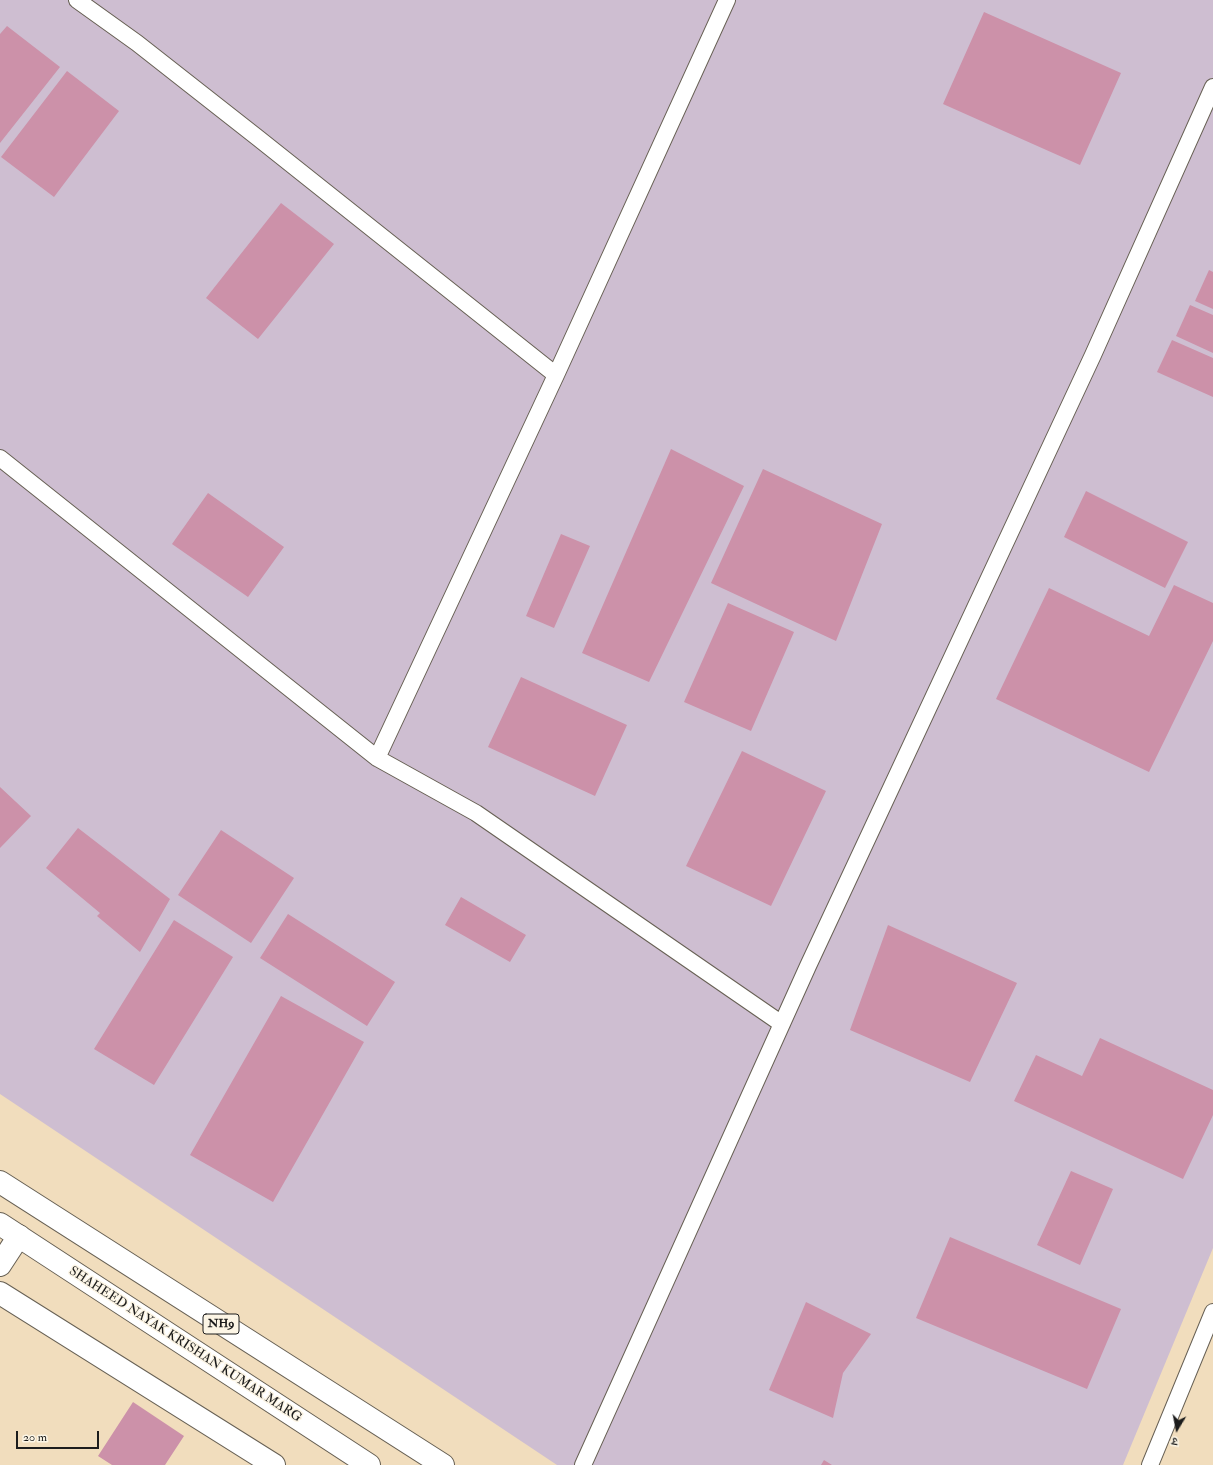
<!DOCTYPE html>
<html>
<head>
<meta charset="utf-8">
<style>
	body { margin:0 }
	#map { position:relative; width:1213px; height:1465px; overflow:hidden; background:#f1ddbd; font-family:"IM FELL Double Pica","Noto Serif Devanagari",serif }
	canvas { display:block }
	.north { position:absolute; left:1157px; top:1409px; width:40px; height:40px; -webkit-text-stroke:3px #fcf5e5; paint-order:stroke; rotate:190deg; font-size:11px; font-weight:700; line-height:16px; text-align:center; color:#1c1c1c }
	.north::after { content:''; display:block; margin:auto; width:14px; height:18px; background:#1c1c1c; clip-path:polygon(50% 0,100% 100%,50% 72%,0 100%) }
	.scale { position:absolute; left:16px; top:1431px; width:83px; height:18px; box-sizing:border-box; border:2px solid #1c1c1c; border-top:0; padding-left:5px; font-size:12px; line-height:14px; white-space:nowrap; color:#1c1c1c; -webkit-text-stroke:3px #fcf5e5; paint-order:stroke }
</style>
</head>
<body>
<div id="map">
<canvas width="1213" height="1465"></canvas>
<div class="north">उ</div>
<div class="scale">20 m</div>
</div>
<script>
const ctx = document.querySelector('canvas').getContext('2d');
ctx.lineJoin = 'round';
function fill(path, color) { ctx.fillStyle = color; ctx.fill(path, 'evenodd'); }
const toPath = rows => new Path2D(rows.map(r => 'M' + r).join(''));
function strokePath(path, color, width, dash) { ctx.strokeStyle = color; ctx.lineWidth = width; ctx.lineCap = dash ? 'butt' : 'round'; ctx.setLineDash(dash || []); ctx.stroke(path); }
function label(font, color, halo, rows, align = 'center') {
  ctx.font = font + ' "IM FELL Double Pica",serif'; ctx.lineWidth = 3; ctx.setLineDash([]); ctx.textBaseline = 'middle'; ctx.strokeStyle = halo; ctx.fillStyle = color; for (const [text, x, y, turn = 0] of rows) {
    ctx.save(); ctx.translate(x, y); ctx.rotate((+turn || 0) * Math.PI / 180); ctx.textAlign = isNaN(turn) ? turn : align; if (halo) ctx.strokeText(text, 0, 0); ctx.fillText(text, 0, 0); ctx.restore();
  }
}
fill(toPath([
	[0,0,1213,0,1213,1248,1123,1465,557,1465,0,1094]
]), '#cebed1');
fill(toPath([
	[984,12,1121,73,1080,165,943,104],
	[7,26,60,67,0,143,0,34],
	[67,71,119,111,54,197,1,157],
	[281,203,334,244,258,339,206,298],
	[1209,270,1213,272,1213,309,1195,301],
	[1190,305,1213,315,1213,353,1176,336],
	[1172,340,1213,358,1213,397,1157,372],
	[671,449,744,486,649,682,582,653],
	[763,469,882,524,836,641,711,583],
	[1086,491,1188,542,1165,588,1064,537],
	[208,493,284,547,248,597,172,544],
	[561,534,590,546,554,628,526,616],
	[1174,585,1213,603,1213,641,1149,772,996,699,1049,588,1149,636],
	[728,603,794,632,751,731,684,702],
	[521,677,627,725,595,796,488,747],
	[742,751,826,791,771,906,686,866],
	[0,787,31,816,0,848],
	[78,828,170,899,140,952,97,916,100,913,46,868],
	[221,830,294,878,251,943,178,895],
	[461,897,526,935,510,962,445,925],
	[288,914,395,982,367,1026,260,958],
	[174,920,233,957,154,1085,94,1049],
	[888,925,1017,983,970,1082,850,1030],
	[281,996,364,1042,273,1202,190,1155],
	[1100,1038,1213,1090,1213,1115,1183,1179,1014,1101,1036,1055,1082,1076],
	[1071,1171,1113,1189,1080,1265,1037,1245],
	[950,1237,1121,1309,1087,1389,916,1318],
	[806,1302,871,1334,843,1373,833,1418,769,1390],
	[133,1402,184,1436,165,1465,112,1465,98,1456],
	[824,1460,832,1465,821,1465]
]), '#cc91a9');
const service = toPath([
	[77,0,137,43,258,138,556,375],
	[0,458,377,758,476,813,782,1024],
	[377,758,556,375,727,0],
	[583,1465,808,966,1093,355,1213,87],
	[1150,1465,1213,1312]
]);
const minor = toPath([
	[0,1265,19,1236],
	[0,1293,274,1465]
]);
const trunk = toPath([
	[0,1182,443,1465],
	[0,1224,369,1465]
]);
strokePath(service, '#676054', 18);
strokePath(minor, '#676054', 24);
strokePath(trunk, '#676054', 24);
strokePath(service, '#fff', 16);
strokePath(minor, '#fff', 22);
strokePath(trunk, '#fff', 22);
for (const [x, y, w] of [
	[221,1324,36]
]) { const box = new Path2D(); box.roundRect(x - w / 2, y - 10, w, 20, 3); ctx.fillStyle = '#fcf5e5'; ctx.fill(box); strokePath(box, '#1c1c1c', 1); }
label('bold 12px', '#1c1c1c', null, [
	["NH9",221,1324]
]);
label('13px', '#1c1c1c', '#fcf5e5', [
	["SHAHEED NAYAK KRISHAN KUMAR MARG",185,1345,33]
]);
</script>
</body>
</html>
